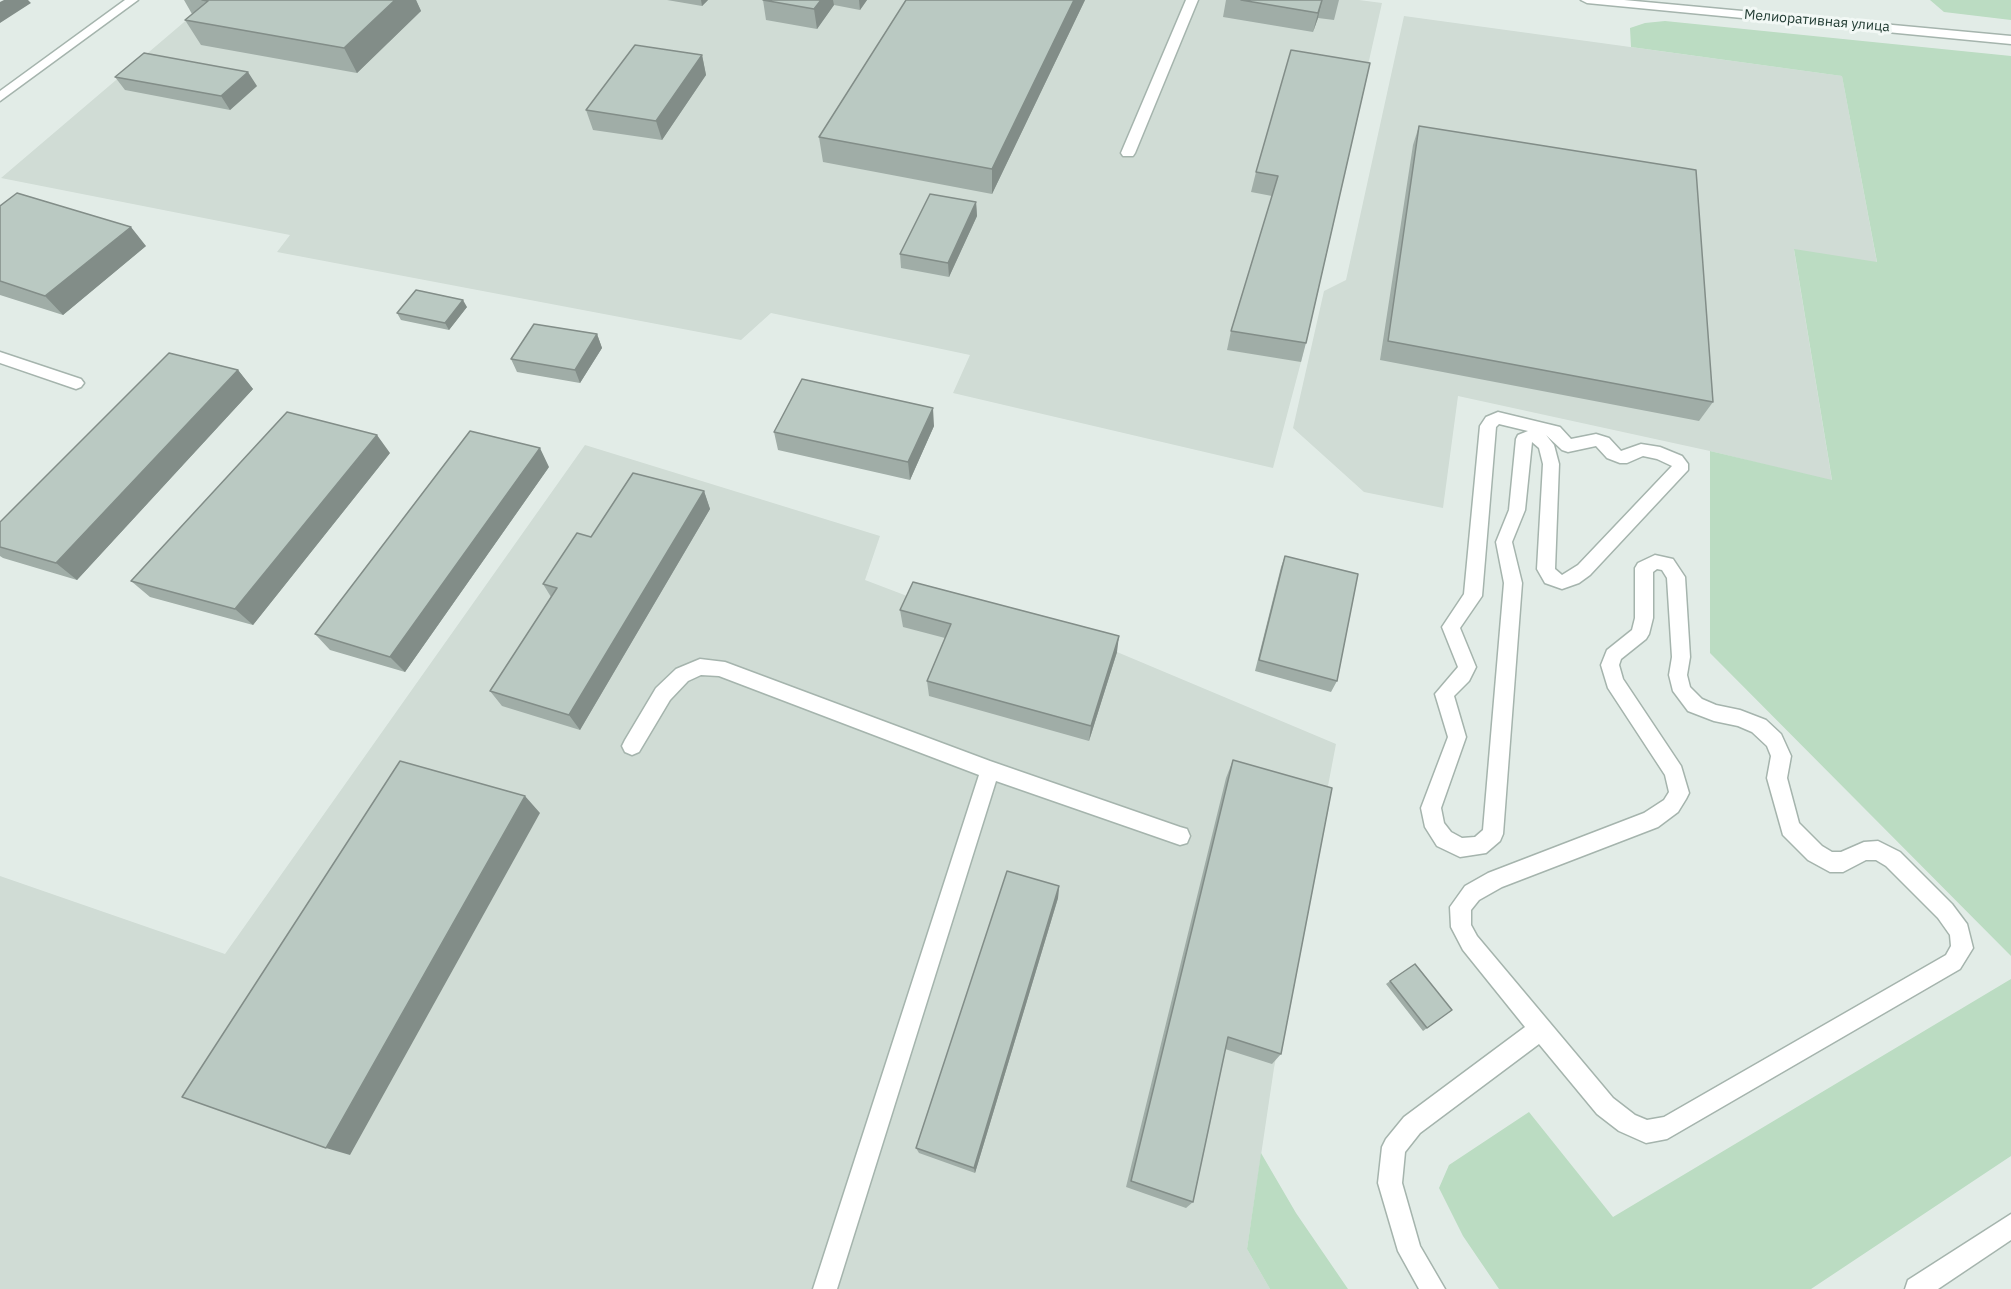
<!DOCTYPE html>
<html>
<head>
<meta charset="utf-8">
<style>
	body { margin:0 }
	canvas { display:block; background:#e2ece7 }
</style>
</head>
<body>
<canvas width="2011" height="1289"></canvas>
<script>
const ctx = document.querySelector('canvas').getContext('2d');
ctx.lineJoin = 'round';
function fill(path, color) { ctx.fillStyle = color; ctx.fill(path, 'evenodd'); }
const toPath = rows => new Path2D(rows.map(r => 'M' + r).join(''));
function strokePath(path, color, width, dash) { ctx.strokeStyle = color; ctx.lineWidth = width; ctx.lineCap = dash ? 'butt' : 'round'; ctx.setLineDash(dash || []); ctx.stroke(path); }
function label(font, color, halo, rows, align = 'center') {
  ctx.font = font + ' "IBM Plex Sans",sans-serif'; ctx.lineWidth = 6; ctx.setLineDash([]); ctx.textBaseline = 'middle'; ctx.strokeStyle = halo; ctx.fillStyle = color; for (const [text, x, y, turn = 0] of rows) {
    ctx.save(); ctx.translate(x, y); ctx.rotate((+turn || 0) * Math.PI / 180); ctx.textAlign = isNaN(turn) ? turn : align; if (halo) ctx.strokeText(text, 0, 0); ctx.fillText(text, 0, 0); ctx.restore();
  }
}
fill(toPath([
	[210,0,1359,0,1382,3,1301,362,1273,468,953,393,970,355,771,313,741,340,277,252,290,235,1,178],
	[1404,16,1842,76,1877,263,1794,250,1832,481,1710,451,1458,396,1443,508,1364,492,1293,428,1324,291,1346,280],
	[585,445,880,536,865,580,915,599,1117,652,1336,744,1274,1068,1247,1249,1270,1289,0,1289,0,876,225,954]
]), '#d0dcd5');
fill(toPath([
	[1930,0,2011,0,2011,20,1944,12],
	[1665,21,2011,56,2011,956,1710,653,1710,451,1832,480,1794,249,1877,262,1842,76,1631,47,1630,28,1645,23],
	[2011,979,2011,1156,1811,1289,1499,1289,1463,1236,1439,1188,1449,1165,1529,1112,1613,1217],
	[1261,1153,1296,1213,1348,1289,1270,1289,1247,1249]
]), '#bbdcc2');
const service = toPath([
	[1186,0,1198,0,1135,153,1133,156,1123,156,1121,153,1186,0],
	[0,352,81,379,84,383,81,387,76,389,0,363,0,352],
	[1498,412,1560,427,1571,439,1596,434,1609,438,1621,451,1641,444,1660,447,1682,456,1688,464,1688,470,1590,575,1579,583,1562,589,1545,583,1537,569,1543,464,1539,448,1532,442,1525,510,1512,542,1522,583,1503,834,1500,841,1486,853,1460,857,1437,846,1425,827,1421,808,1448,737,1435,694,1458,667,1442,627,1464,594,1480,426,1486,417,1498,412],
	[1499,424,1528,431,1518,435,1516,439,1509,510,1496,542,1504,583,1483,830,1475,837,1462,838,1451,832,1444,823,1441,808,1466,737,1454,696,1469,681,1476,667,1460,628,1482,596,1496,427,1499,424],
	[1546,435,1562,450,1568,452,1596,446,1607,458,1620,463,1627,463,1643,456,1657,459,1672,466,1578,565,1562,575,1555,569,1559,464,1554,445,1546,435],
	[1655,555,1673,559,1685,577,1690,657,1687,675,1690,687,1702,699,1716,705,1740,710,1766,720,1781,734,1791,756,1787,778,1799,823,1822,846,1832,852,1841,852,1864,842,1878,841,1900,852,1952,904,1967,924,1973,948,1960,969,1667,1139,1646,1143,1619,1131,1597,1114,1539,1044,1420,1133,1405,1152,1402,1183,1420,1246,1445,1289,1419,1289,1398,1251,1378,1183,1382,1147,1386,1139,1404,1117,1525,1027,1463,950,1451,927,1450,907,1465,886,1488,873,1644,813,1664,800,1669,792,1665,775,1608,688,1601,665,1607,650,1632,630,1635,618,1635,568,1638,563,1655,555],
	[1657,569,1662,570,1667,578,1672,657,1669,675,1673,691,1688,711,1714,721,1738,726,1752,732,1767,746,1771,756,1767,778,1783,835,1808,860,1830,872,1843,872,1866,860,1876,860,1886,866,1938,918,1950,935,1951,946,1946,955,1664,1117,1647,1120,1635,1115,1613,1098,1477,936,1471,925,1471,910,1479,900,1502,887,1658,827,1678,812,1686,799,1689,793,1681,766,1623,679,1619,665,1621,659,1646,639,1649,634,1653,618,1653,572,1657,569],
	[700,659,725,662,990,761,1180,827,1187,829,1190,836,1187,843,1180,845,996,781,837,1289,813,1289,979,775,719,676,701,675,688,681,670,700,639,752,632,755,625,752,622,746,625,740,656,688,676,669,700,659]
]);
const minor = toPath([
	[2011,1214,2011,1240,1938,1289,1905,1289,1908,1280,2011,1214]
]);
const tertiary = toPath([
	[125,0,138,0,0,101,0,91,125,0],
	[1581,0,1624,0,2011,36,2011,44,1587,3,1581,0]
]);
strokePath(service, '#a5b4ad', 3);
strokePath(minor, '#a5b4ad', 3);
strokePath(tertiary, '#a5b4ad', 3);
fill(service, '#fff');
fill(minor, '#fff');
fill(tertiary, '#fff');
fill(toPath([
	[184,0,416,0,421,11,357,73,201,45,185,20,192,14],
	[667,0,708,0,702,6],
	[763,0,867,0,860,10,834,5,817,29,766,20],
	[906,0,1085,0,992,194,823,162,819,137],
	[1226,0,1339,0,1334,20,1318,18,1313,32,1223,17],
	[702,55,706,75,662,140,593,130,586,110],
	[1370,63,1306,343,1301,362,1227,350,1231,331,1272,196,1251,192,1256,172],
	[115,77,257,86,230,110,125,90],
	[1419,126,1713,402,1699,421,1380,360,1413,145],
	[976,202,977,216,949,277,901,268,900,254],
	[0,206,146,246,63,315,0,295],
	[467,307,449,330,401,320,397,313],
	[597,334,602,348,580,383,517,372,511,359],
	[238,370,253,389,77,580,3,558,0,556,0,522],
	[934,426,910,480,778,450,774,432],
	[390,453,253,625,150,597,131,581],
	[549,467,405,672,330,650,315,634],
	[704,491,710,509,580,730,502,706,490,691,551,597,543,584,591,537],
	[1285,556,1337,681,1331,692,1255,671,1281,567],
	[900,610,1117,652,1089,741,929,696,927,681,945,638,903,627],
	[1233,760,1281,1054,1272,1064,1225,1049,1193,1202,1186,1208,1126,1187,1226,778],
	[1059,886,1058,898,975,1173,919,1153,916,1148],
	[1390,981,1452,1010,1423,1031,1386,984]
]), '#a0ada7');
fill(toPath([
	[4,0,28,0,31,3,0,23,0,2],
	[395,0,416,0,421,11,357,73,344,48],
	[701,0,708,0,702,6],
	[821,0,833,0,834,5,817,29,814,9],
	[859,0,867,0,860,10],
	[1074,0,1085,0,992,194,992,169],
	[1322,0,1318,18,1313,32,1318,13],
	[702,55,706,75,662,140,656,121],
	[248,72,257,86,230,110,221,96],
	[976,202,977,216,949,277,948,263],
	[131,227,146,246,63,315,45,296],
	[463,300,467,307,449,330,445,323],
	[597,334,602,348,580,383,575,370],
	[238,370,253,389,77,580,56,563],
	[933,408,934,426,910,480,908,462],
	[377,435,390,453,253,625,235,609],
	[540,448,549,467,405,672,390,657],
	[704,491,710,509,580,730,569,715],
	[1119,636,1117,652,1089,741,1091,726],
	[525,796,540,813,350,1155,326,1148],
	[1059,886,1058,898,975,1173,974,1168]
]), '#828d88');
const building = toPath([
	[202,0,395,0,344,48,185,20,208,1,202,0],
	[763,0,821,0,814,9,763,0],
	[906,0,1074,0,992,169,819,137,906,0],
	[1241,0,1322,0,1318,13,1241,0],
	[635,45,702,55,656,121,586,110,635,45],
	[1291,50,1370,63,1306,343,1231,331,1278,176,1256,172,1291,50],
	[144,53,248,72,221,96,115,77,144,53],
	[1419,126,1696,170,1713,402,1388,341,1419,126],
	[17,193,131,227,45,296,0,281,0,206,17,193],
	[930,194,976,202,948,263,900,254,930,194],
	[416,290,463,300,445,323,397,313,416,290],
	[534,324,597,334,575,370,511,359,534,324],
	[169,353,238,370,56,563,0,547,0,522,169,353],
	[802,379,933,408,908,462,774,432,802,379],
	[287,412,377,435,235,609,131,581,287,412],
	[470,431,540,448,390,657,315,634,470,431],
	[633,473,704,491,569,715,490,691,557,588,543,584,577,533,591,537,633,473],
	[1285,556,1358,574,1337,681,1259,660,1285,556],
	[913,582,1119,636,1091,726,927,681,951,624,900,610,913,582],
	[1233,760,1332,788,1281,1054,1228,1037,1193,1202,1131,1181,1233,760],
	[400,761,525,796,326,1148,182,1097,400,761],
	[1007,871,1059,886,974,1168,916,1148,1007,871],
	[1415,964,1452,1010,1427,1028,1390,981,1415,964]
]);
fill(building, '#bac9c2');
strokePath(building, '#828d88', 1.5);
label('14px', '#223c33', '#f2f8f5', [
	["Мелиоративная улица",1817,21,5]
]);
</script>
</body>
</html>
